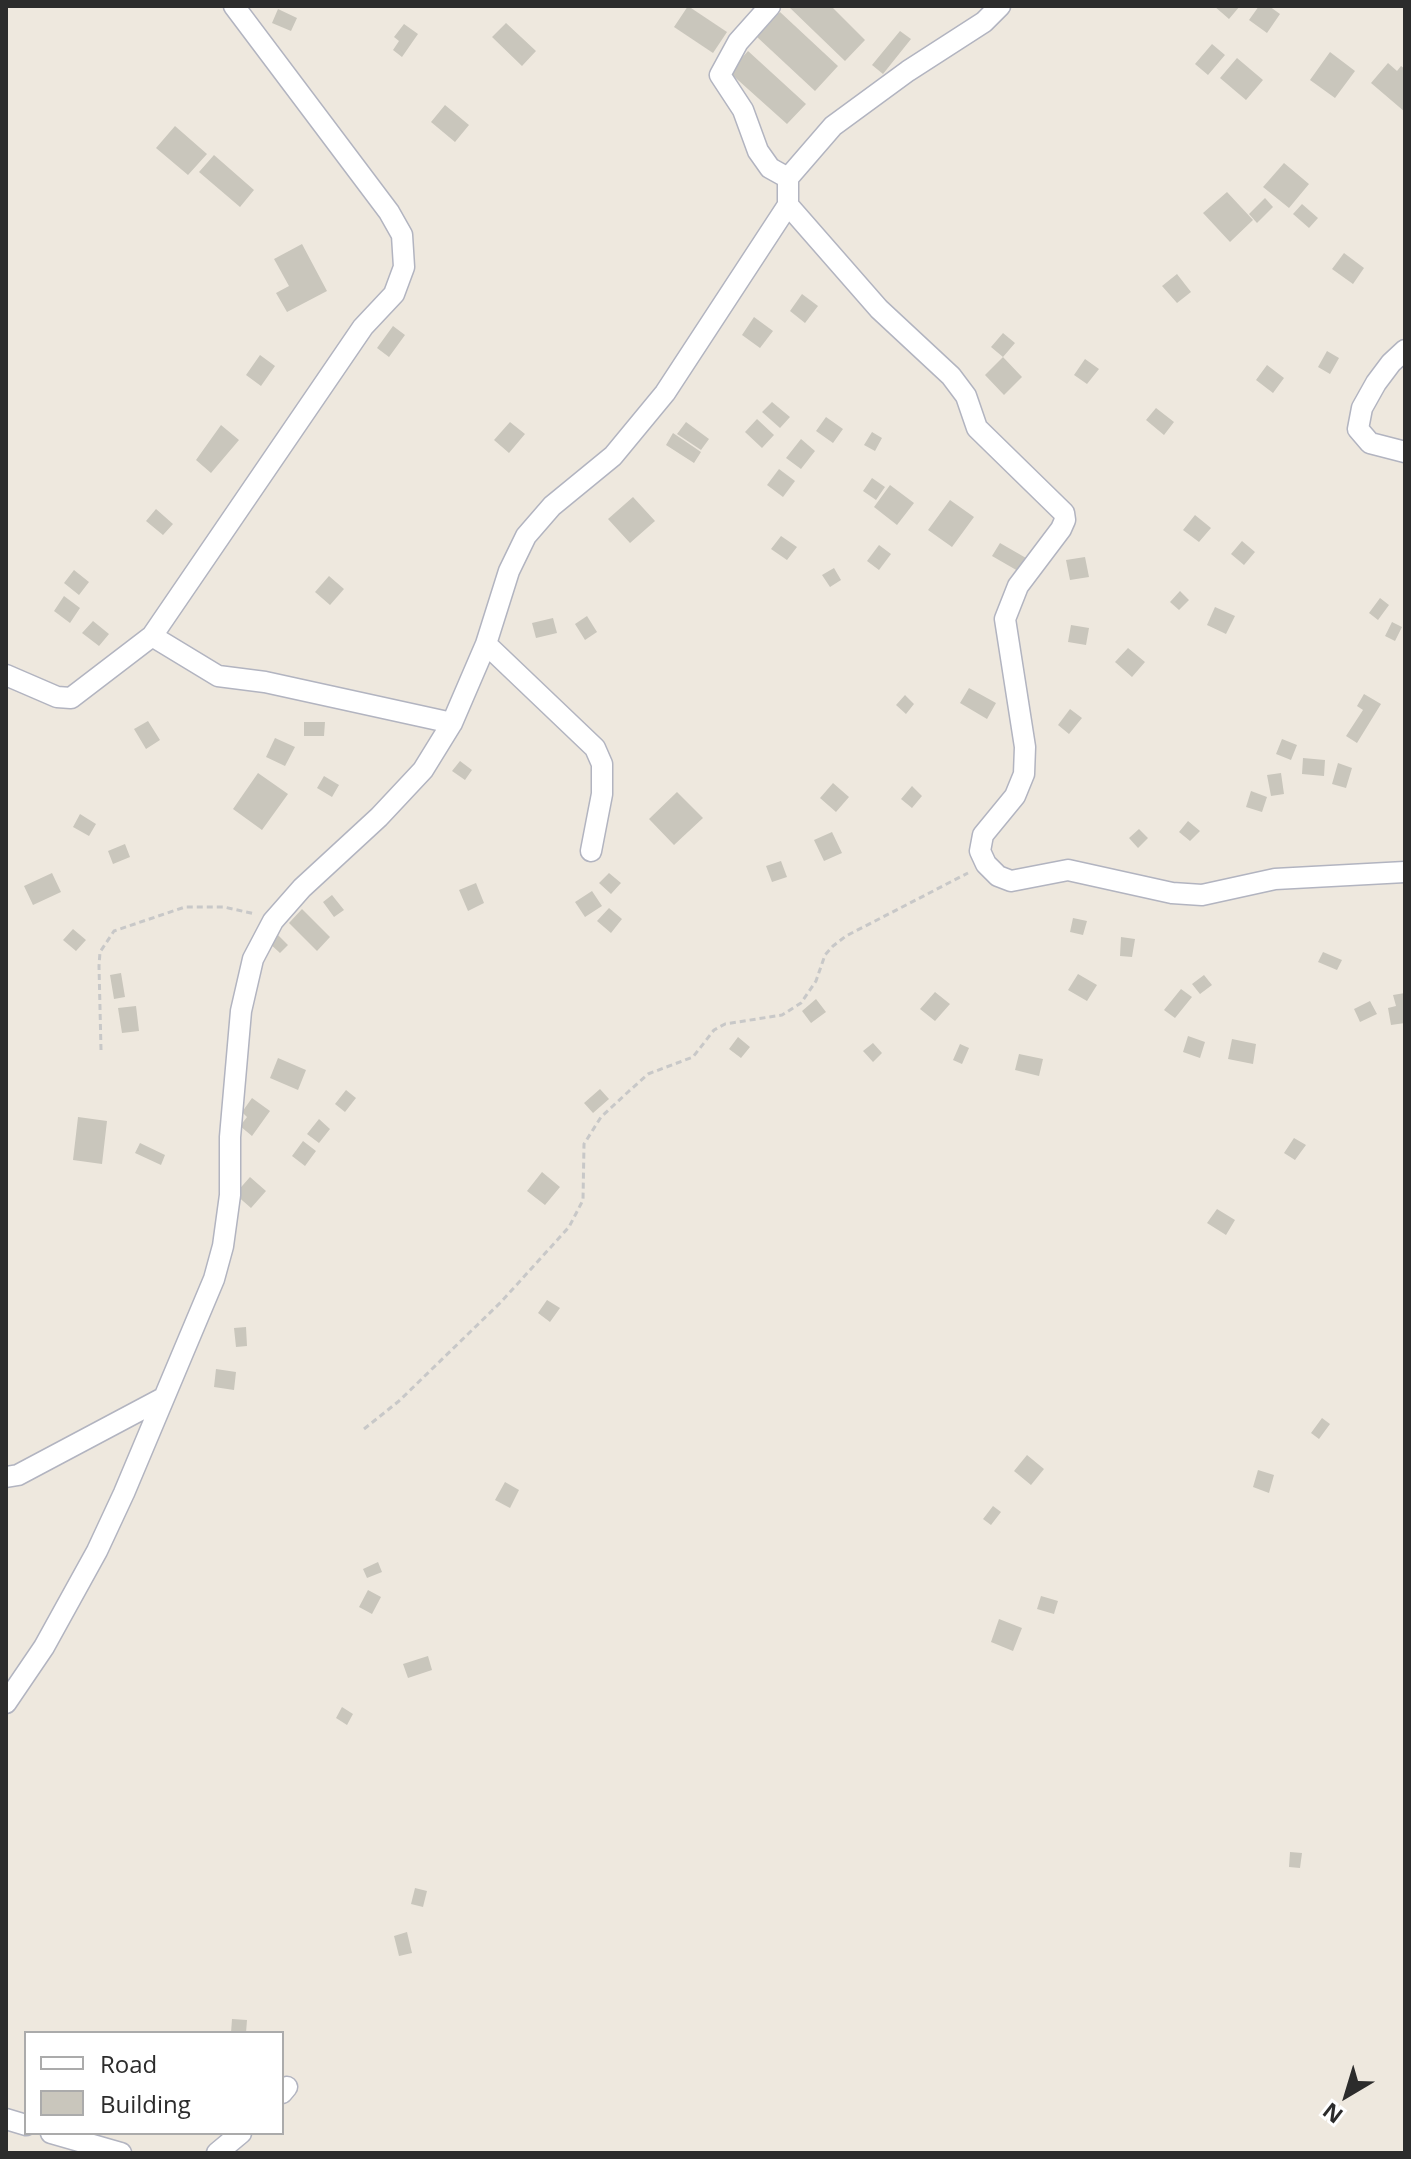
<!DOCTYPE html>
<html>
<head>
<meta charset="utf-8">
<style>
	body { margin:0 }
	#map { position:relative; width:1411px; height:2159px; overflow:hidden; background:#eee8de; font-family:"Open Sans",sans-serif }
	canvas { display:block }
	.frame { position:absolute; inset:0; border:8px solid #2c2c2c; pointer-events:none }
	.legend { position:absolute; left:24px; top:2031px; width:260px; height:104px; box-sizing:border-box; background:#fff; border:2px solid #ababab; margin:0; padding:10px 14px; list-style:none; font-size:24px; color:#2c2c2c }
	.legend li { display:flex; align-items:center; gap:16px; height:40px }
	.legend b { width:40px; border:2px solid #ababab }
	.north { position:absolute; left:1307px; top:2055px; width:80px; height:80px; -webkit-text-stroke:6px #fff; paint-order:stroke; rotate:218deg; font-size:22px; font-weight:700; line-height:32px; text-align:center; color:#2c2c2c }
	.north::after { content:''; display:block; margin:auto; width:28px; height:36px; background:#2c2c2c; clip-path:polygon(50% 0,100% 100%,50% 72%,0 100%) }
</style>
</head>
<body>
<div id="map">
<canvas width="1411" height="2159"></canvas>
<div class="frame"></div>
<ul class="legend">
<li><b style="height:10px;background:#fff"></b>Road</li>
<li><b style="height:22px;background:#c9c6bc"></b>Building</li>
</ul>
<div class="north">N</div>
</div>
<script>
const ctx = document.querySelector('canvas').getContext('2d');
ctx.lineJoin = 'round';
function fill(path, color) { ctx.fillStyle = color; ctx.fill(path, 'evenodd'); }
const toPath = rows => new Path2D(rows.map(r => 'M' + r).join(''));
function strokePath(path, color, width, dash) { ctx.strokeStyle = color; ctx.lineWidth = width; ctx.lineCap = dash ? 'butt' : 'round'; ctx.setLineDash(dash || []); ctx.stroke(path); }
fill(toPath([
	[688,6,727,32,713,53,674,27],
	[788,6,831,6,865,40,845,61],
	[1214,6,1240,6,1229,19],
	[1259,6,1269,6,1280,14,1267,33,1249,20],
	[278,9,297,18,291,31,272,23],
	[780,12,838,66,815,91,757,37],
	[506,23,536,51,522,66,492,37],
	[404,24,418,34,402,57,393,50,399,41,394,37],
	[900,31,911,39,883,74,872,65],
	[1212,44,1225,55,1208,75,1195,64],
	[748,51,806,104,787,124,729,72],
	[1330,52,1355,71,1335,98,1310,80],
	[1237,58,1263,80,1246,100,1220,78],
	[1388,63,1397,71,1401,66,1405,69,1405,112,1371,83],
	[445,105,469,125,455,142,431,122],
	[175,126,207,154,188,175,156,148],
	[214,155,254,190,240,207,199,172],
	[1284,163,1309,184,1289,208,1263,187],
	[1227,192,1253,220,1230,242,1203,213],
	[1265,198,1273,207,1257,223,1249,214],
	[1302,204,1318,218,1309,228,1293,214],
	[302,244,327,291,287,312,276,293,289,286,274,259],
	[1344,253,1364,268,1353,284,1332,269],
	[1177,274,1191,292,1177,303,1162,286],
	[802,294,818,306,805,323,790,311],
	[754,317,773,331,760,348,742,335],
	[393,326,405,335,389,357,377,348],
	[1003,333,1015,343,1003,357,1022,377,1004,395,985,375,1003,357,991,347],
	[1327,351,1339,358,1330,374,1318,367],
	[260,355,275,366,261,386,246,375],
	[1085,359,1099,369,1087,384,1074,375],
	[1267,365,1284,378,1273,393,1256,380],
	[772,402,790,417,780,428,762,412],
	[1156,408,1174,422,1164,435,1146,420],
	[826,417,843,429,833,443,816,431],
	[757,419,774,435,762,448,745,432],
	[510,422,525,434,509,453,494,440],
	[686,422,709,439,701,450,677,434],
	[221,425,239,440,211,473,196,460],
	[872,432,882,438,875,451,864,445],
	[673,433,701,452,694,463,666,445],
	[801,439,815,451,801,469,786,458],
	[779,469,795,481,783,497,767,485],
	[872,478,885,487,876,500,863,491],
	[890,485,914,503,897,525,874,507],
	[633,497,655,521,630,543,608,519],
	[950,500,974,517,952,547,928,530],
	[156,509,173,524,163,535,146,521],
	[1195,515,1211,528,1199,542,1183,530],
	[781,536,797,547,787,560,771,549],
	[1242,541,1255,552,1244,565,1231,554],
	[1000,543,1026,558,1018,571,992,556],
	[879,545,891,554,879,570,867,561],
	[1085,557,1089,577,1070,580,1066,560],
	[834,568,841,580,830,587,822,575],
	[74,570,89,582,79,595,64,583],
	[329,576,344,589,330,605,315,592],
	[1180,591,1189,600,1179,610,1170,602],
	[64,596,80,608,70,623,54,611],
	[1380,598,1389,605,1378,620,1369,613],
	[1215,607,1235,616,1226,634,1207,625],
	[587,616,597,632,585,640,575,624],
	[553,618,557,633,536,638,532,623],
	[93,621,109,634,99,646,82,633],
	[1392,622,1402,627,1395,641,1385,636],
	[1071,625,1089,628,1086,645,1068,642],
	[1128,648,1145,662,1132,677,1115,662],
	[969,688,996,703,987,719,960,703],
	[1364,694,1381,704,1357,743,1346,736,1363,710,1357,706],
	[905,695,914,704,906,714,896,705],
	[1070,709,1082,718,1069,734,1058,725],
	[148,721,160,740,146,749,134,729],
	[304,722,325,722,324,736,304,736],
	[275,738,295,747,285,766,266,757],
	[1282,739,1297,745,1291,760,1276,754],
	[1303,758,1325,760,1324,776,1302,774],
	[460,761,472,770,465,780,452,771],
	[1338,763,1352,768,1346,788,1332,784],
	[258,773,288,794,262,830,233,809],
	[1281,773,1284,794,1271,796,1267,775],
	[324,776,339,785,332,797,317,788],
	[833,783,849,797,836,812,820,798],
	[912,786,922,796,912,808,901,799],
	[1251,791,1267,797,1262,812,1246,807],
	[677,792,703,818,674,845,649,819],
	[80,814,96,824,89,836,73,827],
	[1188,821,1200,831,1190,841,1179,832],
	[1139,829,1148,838,1138,848,1129,838],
	[832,832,842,853,824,861,814,840],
	[125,844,130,857,113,864,108,851],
	[781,861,787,877,772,882,766,866],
	[52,873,61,892,33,905,24,886],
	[609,873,621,883,611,894,599,883],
	[476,883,484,903,468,911,459,890],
	[592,891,602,906,585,917,575,902],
	[332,895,344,910,334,917,323,902],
	[609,908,622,919,611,933,597,921],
	[302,909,330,937,317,951,289,923],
	[1073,918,1087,921,1083,935,1070,932],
	[73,929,86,940,76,951,63,940],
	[276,933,288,945,280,953,268,942],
	[1121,937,1135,939,1132,957,1120,956],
	[1323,952,1342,960,1337,970,1318,962],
	[121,973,125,997,114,999,110,975],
	[1078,974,1097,985,1087,1001,1068,990],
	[1204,975,1212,985,1200,994,1192,984],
	[1181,989,1192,997,1175,1018,1164,1010],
	[935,992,950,1004,935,1021,920,1009],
	[1405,993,1405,1023,1391,1025,1388,1008,1396,1006,1393,995],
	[816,999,826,1012,811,1023,802,1011],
	[1370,1001,1377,1014,1360,1022,1354,1009],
	[136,1006,139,1031,122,1033,118,1008],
	[1188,1036,1205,1042,1200,1058,1183,1052],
	[738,1037,750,1047,741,1058,729,1049],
	[1232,1039,1256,1044,1253,1064,1228,1059],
	[873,1043,882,1053,873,1062,863,1051],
	[960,1044,969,1048,962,1064,953,1060],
	[1019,1054,1043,1059,1039,1076,1015,1070],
	[278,1058,306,1070,298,1090,270,1078],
	[600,1089,609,1099,593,1113,584,1103],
	[346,1090,356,1098,345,1112,335,1104],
	[252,1098,270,1111,252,1136,240,1126,247,1117,242,1112],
	[78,1117,107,1121,102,1164,73,1160],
	[319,1119,330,1129,319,1143,307,1134],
	[1294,1138,1306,1145,1295,1160,1284,1153],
	[303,1141,316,1151,305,1166,292,1156],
	[140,1143,165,1155,161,1165,135,1153],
	[542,1172,560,1187,545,1205,527,1191],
	[250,1177,266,1191,251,1208,235,1194],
	[1217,1209,1235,1220,1226,1235,1207,1223],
	[547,1300,560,1308,550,1322,538,1313],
	[246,1327,247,1346,236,1347,234,1328],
	[216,1369,236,1372,234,1390,214,1387],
	[1322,1418,1330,1424,1319,1439,1311,1433],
	[1027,1455,1044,1469,1031,1485,1014,1471],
	[1258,1470,1274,1475,1269,1493,1253,1487],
	[505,1482,519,1490,510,1508,495,1500],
	[993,1506,1001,1512,991,1525,983,1519],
	[378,1562,382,1572,367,1578,363,1569],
	[368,1590,381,1597,372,1614,359,1607],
	[1041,1596,1058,1601,1054,1614,1037,1609],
	[999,1619,1022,1628,1013,1651,991,1642],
	[428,1656,432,1670,408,1678,403,1664],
	[342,1707,353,1714,347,1725,336,1718],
	[1290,1852,1302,1853,1300,1868,1289,1867],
	[415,1888,427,1891,423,1907,411,1904],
	[407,1932,412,1953,399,1956,394,1936],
	[232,2019,247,2020,246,2033,231,2033]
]), '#c9c6bc');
const minor = toPath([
	[770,6,738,42,720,75,743,110,758,151,770,168,788,178],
	[788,205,879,309,951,376,966,396,977,428,1064,513,1065,520,1061,529,1018,586,1005,619,1025,747,1024,774,1015,796,983,835,980,851,986,864,998,876,1011,881,1068,870,1172,893,1202,895,1275,879,1405,872],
	[1405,350,1391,363,1376,383,1362,408,1358,429,1370,443,1405,452],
	[152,636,218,676,265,682,452,723],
	[486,644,595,748,602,764,602,794,591,851],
	[6,675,57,697,71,698,152,636,363,327,394,294,404,267,402,235,389,212,234,6],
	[6,1477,18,1475,163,1398],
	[6,1703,44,1647,97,1551,124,1493,214,1279,223,1246,230,1195,230,1137,241,1011,253,959,273,921,302,888,379,817,423,770,452,723,486,644,509,571,526,536,552,506,613,456,665,393,788,205,788,178,833,126,908,71,984,22,1000,6],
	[282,2093,287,2087],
	[6,2119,26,2125],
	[51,2133,121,2153],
	[217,2153,241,2133]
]);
strokePath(minor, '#b2b4c0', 23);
strokePath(toPath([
	[101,1050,99,966,100,952,114,931,185,907,224,907,255,914],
	[364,1429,399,1401,501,1302,569,1227,583,1200,584,1144,601,1117,628,1092,648,1074,693,1057,714,1030,725,1024,782,1015,801,1003,816,981,825,955,833,946,846,936,968,873]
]), '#c8c8c8', 3, [6, 4]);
strokePath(minor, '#fff', 20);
</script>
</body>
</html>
